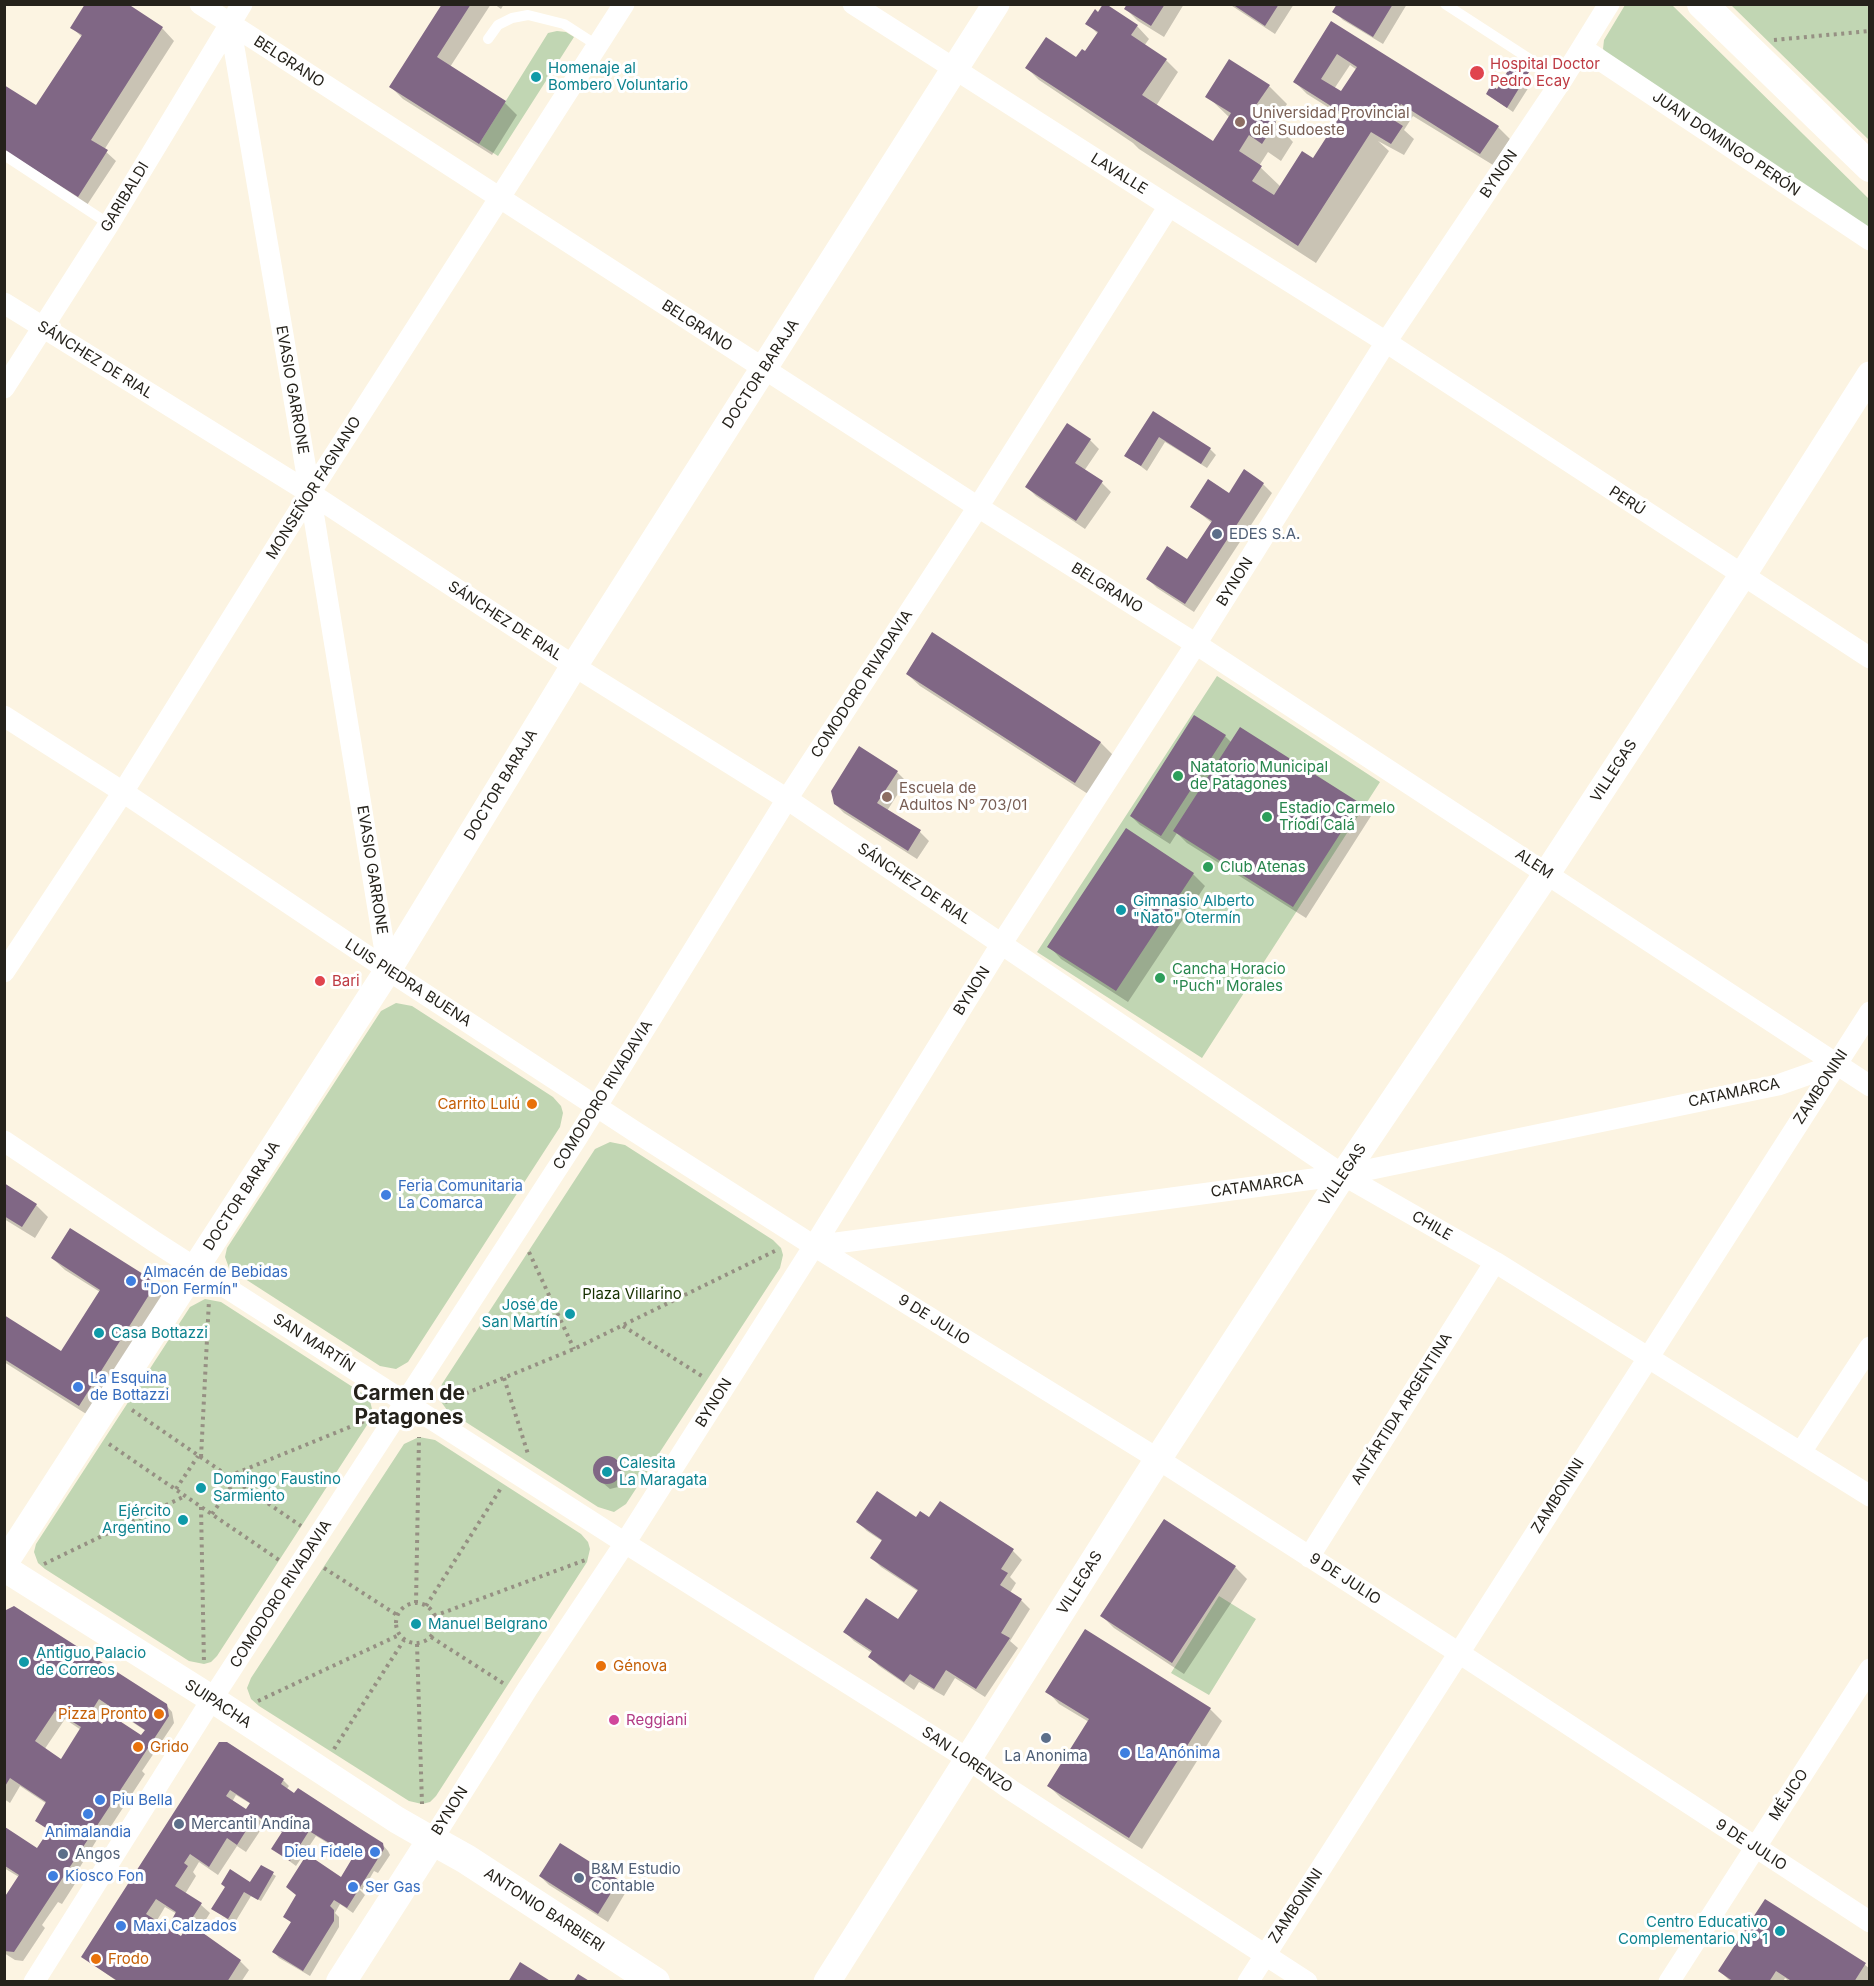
<!DOCTYPE html>
<html>
<head>
<meta charset="utf-8">
<style>
	body { margin:0 }
	#map { position:relative; width:1874px; height:1986px; overflow:hidden; background:#fcf4e2; font-family:Inter,sans-serif }
	canvas { display:block }
	.frame { position:absolute; inset:0; border:6px solid #25221b; pointer-events:none }
</style>
</head>
<body>
<div id="map">
<canvas width="1874" height="1986"></canvas>
<div class="frame"></div>
</div>
<script>
const ctx = document.querySelector('canvas').getContext('2d');
ctx.lineJoin = 'round';
function fill(path, color) { ctx.fillStyle = color; ctx.fill(path, 'evenodd'); }
const toPath = rows => new Path2D(rows.map(r => 'M' + r).join(''));
function strokePath(path, color, width, dash) { ctx.strokeStyle = color; ctx.lineWidth = width; ctx.lineCap = dash ? 'butt' : 'round'; ctx.setLineDash(dash || []); ctx.stroke(path); }
function label(font, color, halo, rows, align = 'center') {
  ctx.font = font + ' Inter,sans-serif'; ctx.lineWidth = 6; ctx.setLineDash([]); ctx.textBaseline = 'middle'; ctx.strokeStyle = halo; ctx.fillStyle = color; for (const [text, x, y, turn = 0] of rows) {
    ctx.save(); ctx.translate(x, y); ctx.rotate((+turn || 0) * Math.PI / 180); ctx.textAlign = isNaN(turn) ? turn : align; if (halo) ctx.strokeText(text, 0, 0); ctx.fillText(text, 0, 0); ctx.restore();
  }
}
fill(toPath([
	[1625,5,1672,5,1869,199,1869,228,1609,57,1603,49,1604,40],
	[1731,5,1869,5,1869,140],
	[557,31,566,32,574,37,498,156,479,144,548,33],
	[1217,676,1380,782,1202,1058,1037,952],
	[396,1003,412,1006,553,1097,561,1106,563,1113,560,1127,408,1362,396,1369,380,1366,239,1275,229,1268,225,1257,227,1248,381,1011],
	[610,1142,625,1145,773,1240,781,1248,783,1255,780,1268,626,1504,614,1512,598,1507,447,1410,439,1399,439,1394,442,1384,595,1149],
	[205,1299,221,1302,362,1393,370,1401,372,1409,369,1422,217,1656,211,1662,204,1664,189,1661,45,1569,38,1563,34,1552,36,1544,190,1307],
	[419,1437,435,1440,581,1534,588,1542,590,1549,587,1562,436,1796,430,1802,422,1804,409,1801,259,1706,251,1699,247,1688,251,1678,404,1444],
	[1219,1596,1256,1619,1209,1695,1171,1673]
]), '#c1d6b3');
fill(toPath([
	[125,4,162,28,174,41,104,150,116,161,87,205,4,152,42,111,82,37,72,28],
	[444,4,491,4,450,67,505,103,517,115,492,155,403,99,391,87],
	[494,4,504,4,501,9],
	[1127,4,1184,4,1164,37,1138,21,1126,9],
	[1229,4,1294,4,1275,34],
	[1339,4,1407,4,1383,44,1343,20,1334,11],
	[1087,23,1137,26,1149,39,1144,46,1166,60,1178,72,1156,106,1213,143,1230,118,1207,96,1269,86,1287,104,1275,123,1293,142,1281,161,1268,152,1259,166,1281,187,1314,160,1342,116,1307,94,1295,82,1332,24,1498,127,1510,139,1493,165,1413,116,1404,130,1414,139,1404,155,1378,141,1389,151,1316,263,1139,149,1133,143,1039,80,1027,68,1077,59,1085,53,1098,34],
	[1350,65,1357,70,1342,93,1334,89],
	[1514,64,1534,79,1513,112,1487,94,1497,91],
	[1153,413,1210,449,1216,455,1207,468,1165,442,1147,471,1126,455],
	[1090,440,1099,449,1084,471,1102,483,1111,492,1085,529,1036,496,1027,487],
	[1263,484,1272,493,1194,612,1157,588,1148,579,1188,561,1212,523,1192,507],
	[933,634,1101,743,1113,755,1088,794,920,686,907,674],
	[1225,736,1232,743,1359,804,1371,816,1306,918,1187,843,1177,833,1170,844,1140,825,1131,816],
	[897,772,906,781,887,811,920,832,929,841,917,859,844,813,835,804],
	[1126,830,1193,874,1205,886,1128,1002,1061,959,1049,946],
	[4,1185,36,1205,48,1217,35,1238,4,1219],
	[52,1258,150,1280,163,1293,166,1300,91,1417,4,1362,4,1317,61,1353,100,1292,65,1270],
	[604,1458,616,1462,622,1468,626,1476,622,1486,610,1489,597,1478,594,1470,597,1462],
	[930,1519,1013,1551,1022,1560,1010,1577,1016,1583,1010,1593,1021,1600,1030,1609,1010,1641,1018,1648,985,1697,955,1678,944,1696,919,1682,914,1690,879,1666,870,1657,872,1653,854,1641,845,1632,899,1621,919,1592,881,1567,872,1558,882,1541,867,1531,858,1522],
	[1235,1567,1247,1579,1184,1674,1114,1628,1102,1616],
	[4,1613,166,1705,172,1712,174,1723,142,1771,145,1774,102,1840,98,1838,75,1875,78,1879,62,1904,58,1902,42,1925,45,1928,23,1961,15,1960,4,1953,4,1898,19,1877,4,1868,4,1828,38,1850,50,1831,47,1804,20,1786,10,1803,4,1799],
	[109,1707,146,1731,141,1737,98,1723],
	[65,1719,81,1730,61,1761,44,1750],
	[1047,1691,1210,1709,1222,1721,1142,1849,1061,1798,1049,1786,1089,1722,1059,1704],
	[220,1744,283,1780,289,1786,286,1790,382,1844,388,1851,390,1855,378,1873,374,1871,363,1890,357,1887,365,1895,353,1913,340,1904,335,1913,339,1917,339,1927,310,1976,279,1958,274,1952,292,1923,285,1917,298,1896,288,1887,341,1878,354,1859,316,1836,296,1866,273,1849,283,1833,257,1817,264,1825,246,1852,237,1846,218,1875,199,1862,193,1872,196,1876,185,1894,201,1905,210,1913,198,1932,240,1961,249,1970,241,1982,118,1982,83,1957],
	[236,1795,251,1804,246,1811,232,1802],
	[165,1907,177,1914,172,1922,184,1933,181,1938,156,1922],
	[560,1845,618,1882,627,1890,608,1922,549,1885,540,1876],
	[261,1867,276,1876,261,1901,251,1896,234,1924,213,1909,249,1883],
	[1765,1901,1865,1965,1870,1969,1869,1982,1790,1982,1785,1978,1783,1982,1729,1980,1720,1971]
]), '#0003');
fill(toPath([
	[85,4,128,4,163,27,91,140,108,150,78,197,4,150,4,85,36,105,82,35,70,28],
	[442,4,471,4,437,57,506,101,479,144,389,87],
	[1103,4,1106,4,1138,25,1131,35,1167,59,1142,95,1213,141,1231,113,1205,97,1229,59,1270,85,1254,108,1276,122,1262,144,1249,135,1239,151,1262,166,1252,181,1274,195,1302,151,1313,158,1342,113,1293,82,1331,21,1499,126,1480,154,1401,104,1392,119,1403,126,1391,144,1371,132,1298,246,1025,68,1046,37,1076,57,1082,49,1085,51,1098,32,1085,24,1095,9,1098,12],
	[1337,54,1357,67,1341,91,1321,79],
	[1127,4,1165,4,1151,26,1124,9],
	[1232,4,1279,4,1265,26],
	[1337,4,1393,4,1373,37,1332,12],
	[1513,62,1529,72,1507,108,1486,94,1491,85,1497,89],
	[1153,411,1211,448,1201,464,1159,437,1141,466,1124,456],
	[1067,423,1091,439,1075,463,1103,481,1076,521,1025,487],
	[1244,469,1264,483,1185,604,1146,579,1167,546,1187,559,1212,521,1190,507,1208,479,1229,493],
	[932,632,1101,742,1075,783,906,674],
	[1194,715,1226,735,1161,836,1130,816],
	[1240,727,1360,803,1293,907,1173,831],
	[859,746,898,771,877,803,921,830,908,851,834,804,831,791],
	[1126,828,1194,873,1116,991,1047,947],
	[4,1183,37,1204,22,1227,4,1216],
	[70,1228,151,1279,154,1287,79,1406,4,1359,4,1315,61,1351,100,1290,51,1258],
	'593 1470a14 14 0 1 1 28 0a14 14 0 1 1-28 0Z',
	[877,1491,916,1517,920,1511,929,1517,940,1501,1014,1549,1001,1569,1008,1573,1000,1585,1022,1599,1001,1633,1010,1638,976,1689,946,1670,934,1689,910,1674,904,1682,868,1657,872,1651,843,1632,866,1598,898,1619,918,1590,870,1558,882,1540,856,1522],
	[1164,1519,1236,1566,1172,1663,1100,1616],
	[14,1606,167,1704,169,1716,14,1952,4,1951,4,1898,19,1875,5,1866,5,1827,37,1848,49,1830,35,1821,46,1802,10,1778,4,1788,4,1611],
	[99,1699,145,1730,141,1735,109,1714,102,1724,89,1715],
	[55,1711,81,1727,61,1759,35,1741],
	[1085,1629,1211,1708,1129,1838,1047,1786,1089,1719,1045,1692],
	[219,1742,227,1742,284,1779,281,1784,294,1793,298,1788,364,1831,383,1843,384,1849,347,1908,334,1900,330,1906,334,1910,334,1921,303,1971,272,1952,291,1922,283,1917,296,1895,286,1887,307,1854,341,1877,353,1857,309,1831,290,1861,271,1849,282,1832,256,1815,237,1845,227,1838,209,1867,190,1854,184,1863,188,1866,175,1886,202,1903,189,1923,241,1960,227,1982,119,1982,81,1957],
	[230,1790,250,1803,246,1809,226,1796],
	[156,1899,176,1912,170,1923,184,1931,181,1936,146,1914],
	[560,1843,619,1880,598,1914,539,1876],
	[261,1865,274,1872,258,1900,244,1892,228,1919,211,1909,225,1887,221,1884,230,1869,250,1882],
	[1765,1899,1866,1963,1854,1982,1793,1982,1776,1971,1769,1982,1734,1982,1718,1971],
	[520,1962,552,1982,508,1982],
	[578,1974,591,1982,573,1982]
]), '#806785');
strokePath(toPath([
	[1774,40,1870,31],
	[529,1252,574,1349],
	[623,1326,705,1378],
	[504,1378,528,1454],
	[445,1402,574,1349,779,1249],
	[132,1410,301,1526],
	[109,1444,279,1560],
	[201,1457,209,1300],
	[229,1476,367,1420],
	[176,1489,198,1456],
	[201,1507,204,1664],
	[212,1514,235,1481],
	[44,1564,185,1496],
	[324,1568,397,1615],
	'396 1623a20 20 0 1 1 40 0a20 20 0 1 1-40 0Z',
	[416,1603,419,1437],
	[426,1606,501,1488],
	[434,1616,588,1559],
	[431,1637,506,1685],
	[417,1644,422,1804],
	[258,1701,399,1635],
	[334,1749,404,1640]
]), '#969083', 4, [3, 4.5]);
strokePath(toPath([
	[1445,4,1562,80],
	[488,39,498,25,512,18,528,15,564,24,598,46],
	[4,155,109,224]
]), '#fff', 10);
strokePath(toPath([
	[200,4,978,507,1196,644,1870,1086],
	[853,4,1169,206,1386,342,1870,658],
	[230,24,310,493,388,970],
	[1582,48,1870,240],
	[4,303,310,493,574,666,787,799,1343,1175,1495,1262,1870,1496],
	[4,388,109,224,242,4],
	[4,716,123,792,388,970,634,1131,814,1246,1158,1459,1459,1653,1870,1922],
	[4,972,123,792,310,493,624,4],
	[4,1141,155,1242,625,1543,968,1759,1011,1790,1307,1982],
	[814,1246,1343,1175,1778,1085,1835,1065],
	[1801,1452,1870,1347],
	[1309,1557,1495,1262],
	[432,1840,528,1688,625,1543,814,1246,1002,943,1196,644,1386,342,1562,80,1609,4],
	[34,1982,212,1699,577,1138,787,799,978,507,1169,206],
	[1248,1982,1870,1012],
	[1669,1982,1870,1669]
]), '#fff', 21);
strokePath(toPath([
	[4,1564,388,970,574,666,996,4],
	[4,1568,212,1699,397,1820,432,1840],
	[827,1982,1158,1459,1343,1175,1547,873,1742,576,1870,375]
]), '#fff', 27);
strokePath(toPath([
	[1702,4,1870,167],
	[341,1982,432,1840,466,1859,655,1982]
]), '#fff', 30);
for (const [x, y, r, color] of [
	[1477,73,8,"#e0444e"],
	[536,77,6,"#0f9aa8"],
	[1240,122,6,"#8d6e63"],
	[1217,534,6,"#5c6f8a"],
	[1178,776,6,"#2e9e5b"],
	[887,797,6,"#8d6e63"],
	[1267,817,6,"#2e9e5b"],
	[1208,867,6,"#2e9e5b"],
	[1121,910,6,"#0f9aa8"],
	[1160,978,6,"#2e9e5b"],
	[320,981,6,"#e0444e"],
	[532,1104,6,"#e8710a"],
	[386,1195,6,"#3f7fe0"],
	[131,1281,6,"#3f7fe0"],
	[570,1314,6,"#0f9aa8"],
	[99,1333,6,"#0f9aa8"],
	[78,1387,6,"#3f7fe0"],
	[607,1472,6,"#0f9aa8"],
	[201,1488,6,"#0f9aa8"],
	[183,1520,6,"#0f9aa8"],
	[416,1624,6,"#0f9aa8"],
	[24,1662,6,"#0f9aa8"],
	[601,1666,6,"#e8710a"],
	[159,1714,6,"#e8710a"],
	[614,1720,6,"#d1479c"],
	[1046,1738,6,"#5c6f8a"],
	[138,1747,6,"#e8710a"],
	[1125,1753,6,"#3f7fe0"],
	[100,1800,6,"#3f7fe0"],
	[88,1814,6,"#3f7fe0"],
	[179,1824,6,"#5c6f8a"],
	[375,1852,6,"#3f7fe0"],
	[63,1854,6,"#5c6f8a"],
	[53,1876,6,"#3f7fe0"],
	[579,1878,6,"#5c6f8a"],
	[353,1887,6,"#3f7fe0"],
	[121,1926,6,"#3f7fe0"],
	[1780,1931,6,"#0f9aa8"],
	[96,1959,6,"#e8710a"]
]) { const dot = new Path2D(); dot.arc(x, y, r, 0, 2 * Math.PI); ctx.fillStyle = color; ctx.fill(dot); strokePath(dot, '#fff', 2); }
label('15px', '#25221b', '#fff', [
	["BELGRANO",289,62,33],
	["JUAN DOMINGO PERÓN",1726,144,34],
	["LAVALLE",1119,174,32],
	["BYNON",1499,174,-56],
	["GARIBALDI",125,197,-59],
	["BELGRANO",697,326,33],
	["SÁNCHEZ DE RIAL",95,360,32],
	["DOCTOR BARAJA",761,374,-57],
	["EVASIO GARRONE",292,390,80],
	["MONSEÑOR FAGNANO",314,488,-58],
	["PERÚ",1627,501,33],
	["BYNON",1235,582,-58],
	["BELGRANO",1107,588,32],
	["SÁNCHEZ DE RIAL",505,621,33],
	["COMODORO RIVADAVIA",862,684,-57],
	["VILLEGAS",1614,771,-57],
	["DOCTOR BARAJA",501,785,-59],
	["ALEM",1534,864,33],
	["EVASIO GARRONE",372,870,81],
	["SÁNCHEZ DE RIAL",914,884,34],
	["LUIS PIEDRA BUENA",408,983,33],
	["BYNON",972,991,-58],
	["ZAMBONINI",1821,1087,-57],
	["CATAMARCA",1734,1093,-12],
	["COMODORO RIVADAVIA",603,1095,-58],
	["VILLEGAS",1343,1175,-56],
	["CATAMARCA",1257,1186,-8],
	["DOCTOR BARAJA",242,1196,-57],
	["CHILE",1432,1226,30],
	["9 DE JULIO",934,1320,32],
	["SAN MARTÍN",314,1343,33],
	["BYNON",714,1403,-58],
	["ANTÁRTIDA ARGENTINA",1402,1409,-58],
	["ZAMBONINI",1558,1496,-58],
	["9 DE JULIO",1345,1579,33],
	["VILLEGAS",1080,1583,-58],
	["COMODORO RIVADAVIA",281,1594,-57],
	["SUIPACHA",218,1704,33],
	["SAN LORENZO",967,1760,34],
	["MÉJICO",1789,1795,-57],
	["BYNON",450,1811,-58],
	["9 DE JULIO",1751,1845,33],
	["ZAMBONINI",1296,1906,-57],
	["ANTONIO BARBIERI",544,1910,33]
]);
label('15px', '#be3a42', '#fff', [
	["Hospital Doctor",1490,64],
	["Pedro Ecay",1490,81],
	["Bari",332,981]
], 'left');
label('15px', '#0d838f', '#fff', [
	["Homenaje al",548,68],
	["Bombero Voluntario",548,85],
	["Gimnasio Alberto",1133,901],
	["\"Ñato\" Otermín",1133,918],
	["José de",558,1305,"right"],
	["San Martín",558,1322,"right"],
	["Casa Bottazzi",111,1333],
	["Calesita",619,1463],
	["La Maragata",619,1480],
	["Domingo Faustino",213,1479],
	["Sarmiento",213,1496],
	["Ejército",171,1511,"right"],
	["Argentino",171,1528,"right"],
	["Manuel Belgrano",428,1624],
	["Antiguo Palacio",36,1653],
	["de Correos",36,1670],
	["Centro Educativo",1768,1922,"right"],
	["Complementario N° 1",1768,1939,"right"]
], 'left');
label('15px', '#785e54', '#fff', [
	["Universidad Provincial",1252,113],
	["del Sudoeste",1252,130],
	["Escuela de",899,788],
	["Adultos N° 703/01",899,805]
], 'left');
label('15px', '#4e5e75', '#fff', [
	["EDES S.A.",1229,534],
	["La Anonima",1046,1756,"center"],
	["Mercantil Andina",191,1824],
	["Angos",75,1854],
	["B&M Estudio",591,1869],
	["Contable",591,1886]
], 'left');
label('15px', '#27864d', '#fff', [
	["Natatorio Municipal",1190,767],
	["de Patagones",1190,784],
	["Estadio Carmelo",1279,808],
	["Tríodi Calá",1279,825],
	["Club Atenas",1220,867],
	["Cancha Horacio",1172,969],
	["\"Puch\" Morales",1172,986]
], 'left');
label('15px', '#c56008', '#fff', [
	["Carrito Lulú",520,1104,"right"],
	["Génova",613,1666],
	["Pizza Pronto",147,1714,"right"],
	["Grido",150,1747],
	["Frodo",108,1959]
], 'left');
label('15px', '#366cbe', '#fff', [
	["Feria Comunitaria",398,1186],
	["La Comarca",398,1203],
	["Almacén de Bebidas",143,1272],
	["\"Don Fermín\"",143,1289],
	["La Esquina",90,1378],
	["de Bottazzi",90,1395],
	["La Anónima",1137,1753],
	["Piu Bella",112,1800],
	["Animalandia",88,1832,"center"],
	["Dieu Fidele",363,1852,"right"],
	["Kiosco Fon",65,1876],
	["Ser Gas",365,1887],
	["Maxi Calzados",133,1926]
], 'left');
label('15px', '#173100', '#fff', [
	["Plaza Villarino",632,1294]
]);
label('15px', '#b23c85', '#fff', [
	["Reggiani",626,1720]
], 'left');
label('bold 21px', '#25221b', '#fff', [
	["Carmen de",409,1394],
	["Patagones",409,1418]
]);
</script>
</body>
</html>
